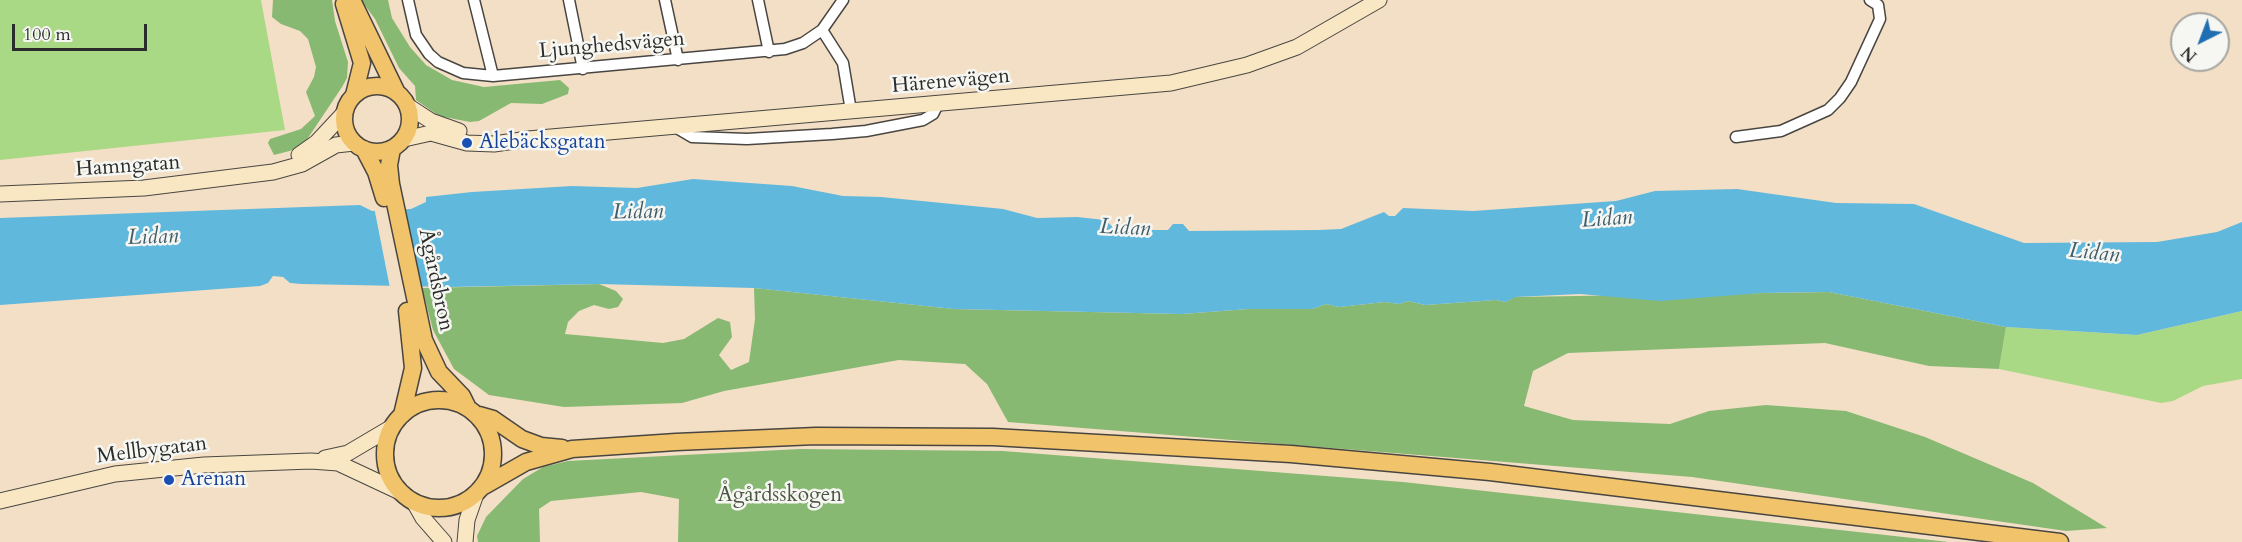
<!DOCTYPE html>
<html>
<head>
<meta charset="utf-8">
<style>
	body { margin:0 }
	#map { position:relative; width:2242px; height:542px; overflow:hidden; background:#f3dfc5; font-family:Cardo,serif }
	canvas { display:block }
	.north { position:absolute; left:2170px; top:12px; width:60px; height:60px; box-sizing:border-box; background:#f6f6f2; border:2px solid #a5a5a2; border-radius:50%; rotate:222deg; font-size:16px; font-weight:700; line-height:24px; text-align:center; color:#2b2b2b }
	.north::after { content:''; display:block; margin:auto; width:21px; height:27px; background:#1f6fb2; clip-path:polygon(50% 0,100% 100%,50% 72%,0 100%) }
	.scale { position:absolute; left:12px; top:24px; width:135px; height:27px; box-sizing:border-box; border:3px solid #2b2b2b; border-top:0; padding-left:8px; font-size:18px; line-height:21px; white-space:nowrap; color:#2b2b2b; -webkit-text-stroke:4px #f6f6f2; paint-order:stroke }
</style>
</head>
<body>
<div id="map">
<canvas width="2242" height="542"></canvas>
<div class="north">N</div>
<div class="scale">100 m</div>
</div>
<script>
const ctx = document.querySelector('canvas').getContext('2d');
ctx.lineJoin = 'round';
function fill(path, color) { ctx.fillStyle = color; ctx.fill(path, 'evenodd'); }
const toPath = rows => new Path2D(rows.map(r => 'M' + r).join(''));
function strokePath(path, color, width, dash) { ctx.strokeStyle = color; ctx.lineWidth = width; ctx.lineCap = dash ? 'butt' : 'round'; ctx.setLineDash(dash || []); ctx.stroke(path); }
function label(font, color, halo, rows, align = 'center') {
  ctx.font = font + ' Cardo,serif'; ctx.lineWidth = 5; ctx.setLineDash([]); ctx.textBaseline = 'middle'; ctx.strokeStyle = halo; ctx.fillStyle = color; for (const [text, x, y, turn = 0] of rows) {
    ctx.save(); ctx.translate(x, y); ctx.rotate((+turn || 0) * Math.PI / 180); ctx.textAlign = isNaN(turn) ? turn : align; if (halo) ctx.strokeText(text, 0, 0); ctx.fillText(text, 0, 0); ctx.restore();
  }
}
fill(toPath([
	[0,0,261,0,285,130,0,160],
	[2242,311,2242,379,2203,386,2173,401,2161,403,1999,369,2006,327,2137,335]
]), '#aad986');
fill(toPath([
	[273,0,332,0,335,21,348,62,347,78,342,87,304,144,297,149,274,155,268,143,270,139,301,129,315,116,306,92,314,77,316,67,308,39,300,31,281,24,272,17],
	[361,0,388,0,392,18,410,47,426,65,452,80,484,87,560,80,569,88,568,94,542,104,511,103,479,121,470,122,439,116,416,100,415,86,399,68,375,19],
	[599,284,616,291,623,299,618,307,609,309,594,305,579,311,568,322,565,334,663,343,684,339,718,318,730,322,732,337,719,355,731,370,749,362,755,319,754,288,954,309,1182,314,1248,309,1312,309,1326,304,1339,307,1385,302,1399,304,1408,301,1425,305,1496,300,1506,302,1514,297,1829,292,2006,327,1999,369,1929,366,1825,343,1568,353,1533,371,1524,406,1573,420,1670,424,1709,411,1766,405,1846,411,1925,437,2033,483,2107,528,2066,531,1692,477,1008,422,987,384,965,364,899,360,724,391,682,403,564,407,489,395,454,369,433,330,422,288],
	[800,449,1003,451,1403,482,1949,542,678,542,679,499,641,492,551,501,539,509,540,542,478,542,477,536,486,517,523,479,543,467,568,461]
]), '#87b973');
fill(toPath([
	[693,179,792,186,843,196,881,197,1003,209,1037,218,1077,217,1105,220,1116,230,1168,230,1173,224,1183,224,1189,231,1318,230,1341,229,1384,212,1389,216,1395,216,1403,208,1473,211,1616,201,1655,191,1737,189,1836,203,1914,204,2024,243,2157,242,2217,232,2242,222,2242,311,2137,335,2006,327,1829,292,1761,293,1660,301,1580,294,1515,297,1506,302,1496,300,1425,305,1408,301,1399,304,1385,302,1339,307,1326,304,1312,309,1248,309,1182,314,954,309,754,288,599,284,451,287,302,284,290,283,283,277,273,276,268,283,260,286,0,305,0,218,360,205,372,211,411,209,426,202,426,197,472,192,572,186,637,188]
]), '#60b8dd');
fill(toPath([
	[402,206,418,289,390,288,374,207]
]), '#f3dfc5');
const street = toPath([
	[408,0,416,35,429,54,438,62,463,73,493,76,785,49,803,43,822,30,843,0],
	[474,0,493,76],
	[569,0,583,69],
	[665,0,678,60],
	[758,0,769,52],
	[822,30,843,63,851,111],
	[675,127,692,137,747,139,832,134,866,131,923,120,933,114,938,104],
	[1736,137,1781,131,1828,110,1840,98,1851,82,1880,19,1878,5,1870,0]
]);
const secondary = toPath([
	[408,106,431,121,459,131],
	[404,139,431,133,467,143,494,144,528,139,1171,83,1247,65,1297,47,1379,0],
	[299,155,316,143,344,113],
	[0,194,144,188,273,172,302,164,336,145,354,143],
	[325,458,348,453,392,427],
	[0,501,115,474,204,465,311,461,338,463,400,492],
	[414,502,423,518,444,542],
	[465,542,467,520,476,494]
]);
const primary = toPath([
	[352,0,396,91],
	[344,4,362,63,354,95],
	'344 119a33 33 0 1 1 66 0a33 33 0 1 1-66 0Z',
	[364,149,376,172,384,198],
	[392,149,389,165,391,184,424,340,439,372,462,396,468,408],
	'385 454a54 54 0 1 1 108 0a54 54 0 1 1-108 0Z',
	[402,415,413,368,407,311],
	[479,415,493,419,522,439,541,446,562,448],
	[484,486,526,462,572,449,676,442,816,436,993,437,1291,454,1490,472,2060,542]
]);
strokePath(street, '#494642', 13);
strokePath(secondary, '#494642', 17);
strokePath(primary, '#494642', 19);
strokePath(street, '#fff', 10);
strokePath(secondary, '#f9e7c3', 15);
strokePath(primary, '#f1c36a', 16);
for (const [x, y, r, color] of [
	[467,143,6,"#1a4fb4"],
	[169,480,6,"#1a4fb4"]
]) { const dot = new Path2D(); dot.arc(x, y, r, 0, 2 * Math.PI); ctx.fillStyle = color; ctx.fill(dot); strokePath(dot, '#f6f6f2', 2); }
label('21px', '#2b2b2b', '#f6f6f2', [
	["Ljunghedsvägen",612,46,-5],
	["Härenevägen",951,82,-5],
	["Hamngatan",128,167,-4],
	["Ågårdsbron",435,280,78],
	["Mellbygatan",152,451,-7]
]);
label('21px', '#164399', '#f6f6f2', [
	["Alebäcksgatan",479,143],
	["Arenan",181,480]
], 'left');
label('21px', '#4b5642', '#f6f6f2', [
	["Ågårdsskogen",780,496]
]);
label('italic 22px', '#3e5c69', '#f6f6f2', [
	["Lidan",638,213,-1],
	["Lidan",1607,220,-4],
	["Lidan",1125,229,3],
	["Lidan",153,238,-2],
	["Lidan",2094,254,6]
]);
</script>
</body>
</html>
